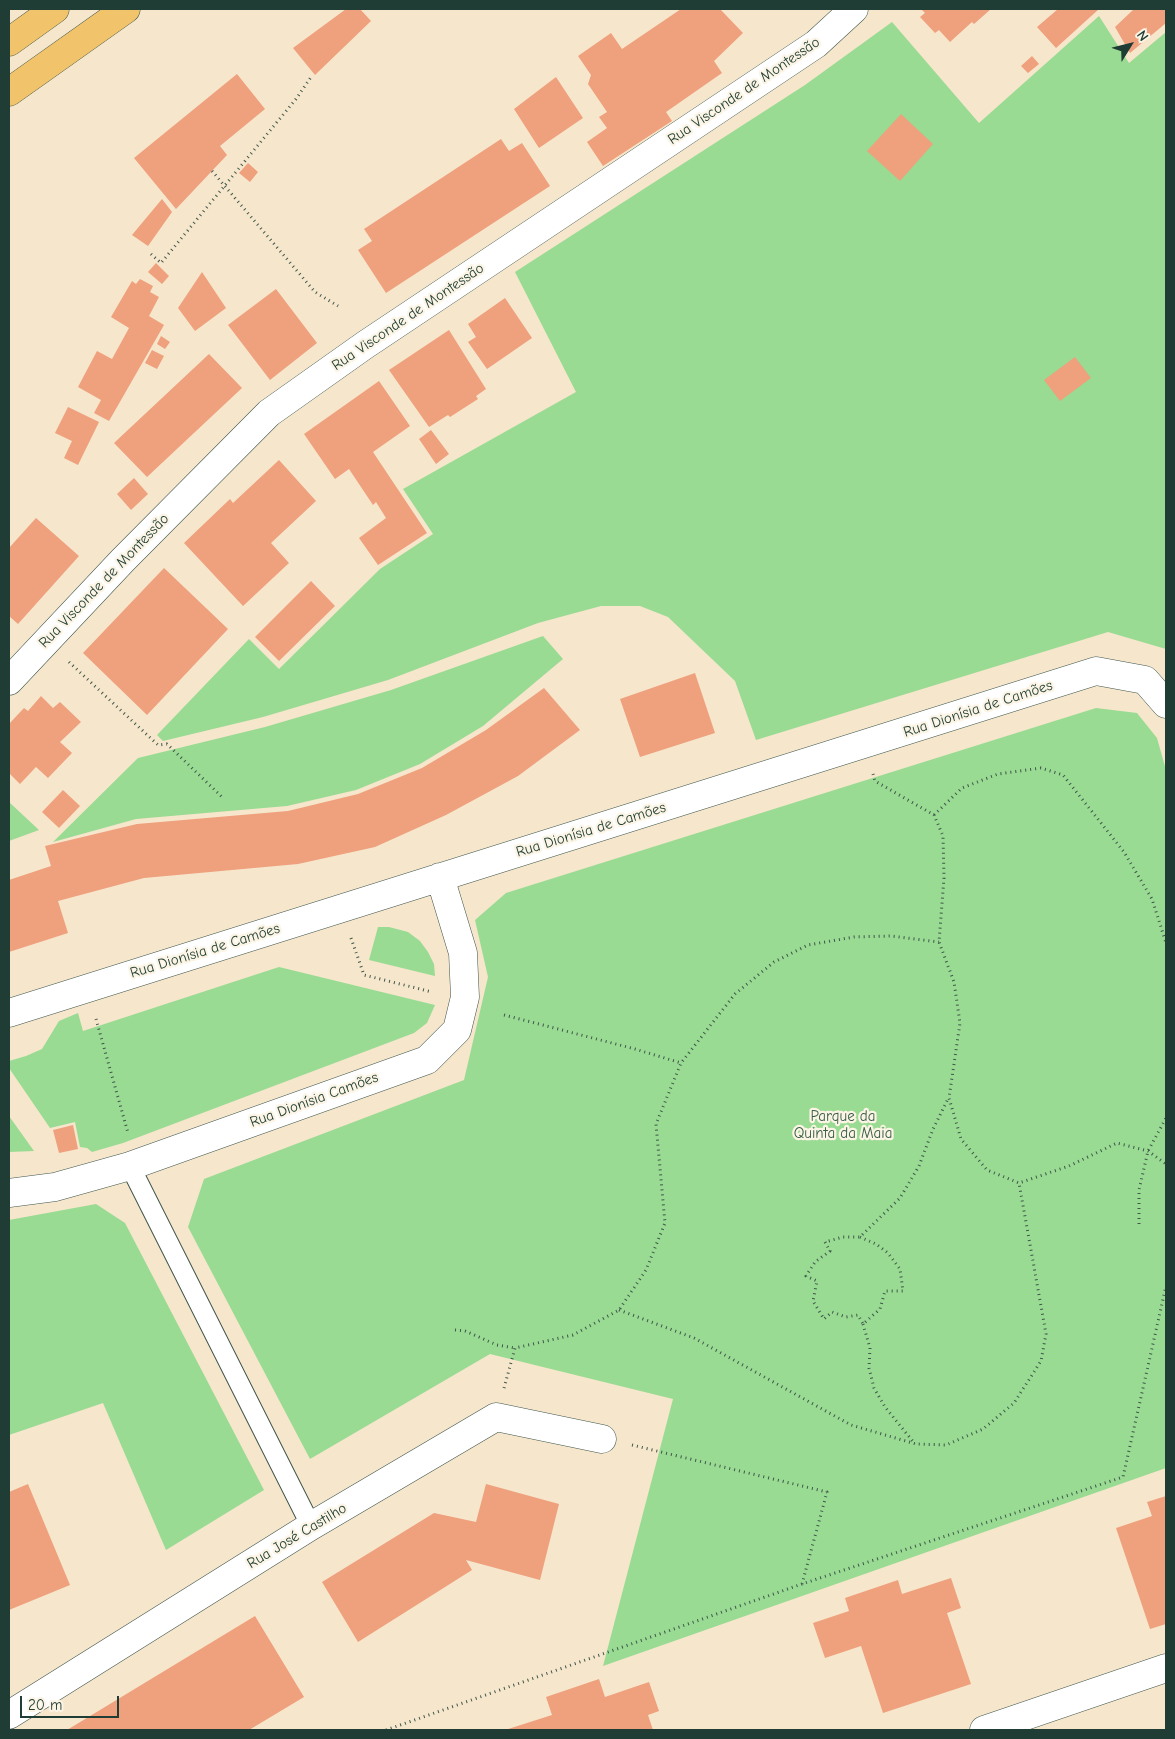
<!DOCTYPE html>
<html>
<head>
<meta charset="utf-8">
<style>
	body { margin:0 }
	#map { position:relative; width:1175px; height:1739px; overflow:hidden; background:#f6e6cc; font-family:"Comic Neue",sans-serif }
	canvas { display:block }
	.frame { position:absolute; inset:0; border:10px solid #1f3d34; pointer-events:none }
	.north { position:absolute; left:1105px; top:20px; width:50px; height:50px; -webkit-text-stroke:4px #fcf5e5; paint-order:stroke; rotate:54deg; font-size:14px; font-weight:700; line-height:20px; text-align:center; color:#1f3d34 }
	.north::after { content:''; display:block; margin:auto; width:18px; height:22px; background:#1f3d34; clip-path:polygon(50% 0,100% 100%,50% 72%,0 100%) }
	.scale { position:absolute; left:20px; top:1696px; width:99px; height:22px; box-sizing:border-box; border:2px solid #1f3d34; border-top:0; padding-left:6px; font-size:15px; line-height:18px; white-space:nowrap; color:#1f3d34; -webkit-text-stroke:4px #fcf5e5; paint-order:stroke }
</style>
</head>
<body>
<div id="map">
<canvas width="1175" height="1739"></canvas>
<div class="frame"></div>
<div class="north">N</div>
<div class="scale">20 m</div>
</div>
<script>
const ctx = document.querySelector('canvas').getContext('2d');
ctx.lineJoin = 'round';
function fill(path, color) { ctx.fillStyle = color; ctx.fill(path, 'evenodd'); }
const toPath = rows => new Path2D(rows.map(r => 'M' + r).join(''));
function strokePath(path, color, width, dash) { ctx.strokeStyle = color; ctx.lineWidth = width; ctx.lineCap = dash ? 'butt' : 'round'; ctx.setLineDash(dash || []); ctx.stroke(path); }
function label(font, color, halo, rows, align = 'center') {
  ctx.font = font + ' "Comic Neue",sans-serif'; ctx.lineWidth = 4.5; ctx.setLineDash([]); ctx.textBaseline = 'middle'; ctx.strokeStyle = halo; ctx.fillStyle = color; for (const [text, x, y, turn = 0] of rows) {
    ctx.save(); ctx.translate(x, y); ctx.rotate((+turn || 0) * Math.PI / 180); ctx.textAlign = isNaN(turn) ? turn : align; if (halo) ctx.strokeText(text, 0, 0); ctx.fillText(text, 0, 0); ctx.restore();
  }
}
fill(toPath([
	[1099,16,1129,63,1166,32,1166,649,1108,632,756,740,735,681,668,617,640,606,601,606,538,623,388,680,263,717,163,741,157,735,249,639,279,669,380,569,433,534,403,489,576,392,515,272,805,85,892,22,979,123],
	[543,636,563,659,483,726,420,764,356,790,287,806,136,819,53,842,138,758,265,727,391,690],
	[1096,708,1137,713,1157,738,1166,770,1166,1468,603,1666,673,1399,490,1354,310,1459,188,1227,204,1179,464,1080,488,977,475,920,506,893],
	[9,802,39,830,9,841],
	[378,927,389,927,408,932,420,941,428,952,434,964,435,976,369,960],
	[279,967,435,1005,427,1023,414,1033,123,1143,92,1152,87,1148,80,1147,75,1122,50,1128,9,1068,9,1061,26,1056,42,1049,59,1021,78,1013,83,1031],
	[9,1116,34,1151,9,1152],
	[96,1204,125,1223,264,1490,166,1550,103,1403,9,1435,9,1220]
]), '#99db92');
fill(toPath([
	[346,9,360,9,371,21,315,75,293,48],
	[681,9,720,9,743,33,714,61,722,73,666,112,672,121,603,166,587,142,607,128,599,117,607,112,588,84,591,75,578,56,611,33,622,49],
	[921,9,991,9,974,24,972,22,950,42,939,30,935,33,920,17,925,13],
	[1058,9,1099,9,1056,48,1037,27],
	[1134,9,1166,9,1166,23,1130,53,1115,27],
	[1032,56,1039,64,1028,73,1021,66],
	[237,74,265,109,220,146,227,155,176,209,134,158],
	[556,77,583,118,539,148,514,109],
	[901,114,933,144,900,181,867,151],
	[501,139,509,151,522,143,550,186,386,293,358,250,372,241,364,229],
	[248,163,258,172,250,182,239,173],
	[162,199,172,212,148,246,132,235],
	[156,263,169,276,162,284,148,272],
	[202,272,226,308,195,331,178,308],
	[140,279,153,286,150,292,159,297,149,316,164,325,109,421,94,413,101,400,78,387,97,351,112,359,129,328,111,317,132,281,136,284],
	[276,289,317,343,270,380,228,325],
	[505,298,532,338,487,369,468,342,476,337,468,324],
	[449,330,486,389,476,396,478,399,450,417,448,415,429,427,389,370],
	[161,336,170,342,165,349,157,344],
	[152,350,164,356,157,369,145,363],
	[209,354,242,388,147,477,114,443],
	[1075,357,1091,378,1060,401,1044,380],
	[379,381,410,426,373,452,427,533,378,565,359,538,386,518,376,502,373,505,349,469,335,479,304,434],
	[68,407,99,422,78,465,64,458,72,441,55,433],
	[431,430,449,454,436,464,419,439],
	[279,460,316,501,271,543,289,563,243,606,184,543,230,499,233,503],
	[134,478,148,494,131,510,117,494],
	[36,518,79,556,18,624,9,616,9,548],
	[164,568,228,629,147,715,83,653],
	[311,581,335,606,279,661,255,637],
	[695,673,715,733,640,757,620,699],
	[544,688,580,730,518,776,446,815,375,847,298,864,144,878,58,901,68,933,9,952,9,880,51,866,45,846,137,824,288,811,358,794,422,768,486,730],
	[41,696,53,708,60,702,81,722,60,742,72,753,48,778,36,767,20,784,9,773,9,724,24,708,28,711],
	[63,790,80,806,59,828,42,812],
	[73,1125,78,1149,59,1153,53,1130],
	[28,1484,70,1585,9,1610,9,1492],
	[486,1484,559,1504,540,1580,466,1560,472,1570,358,1642,322,1582,434,1513,476,1522],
	[1166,1496,1166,1624,1150,1629,1116,1528,1152,1516,1147,1502],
	[951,1578,961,1608,947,1613,971,1684,883,1713,861,1646,825,1658,813,1623,849,1611,845,1598,898,1580,902,1594],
	[255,1616,304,1697,249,1730,67,1730],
	[599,1679,605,1697,649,1682,659,1711,648,1715,653,1730,505,1730,552,1715,546,1697]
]), '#efa07d');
const lane = toPath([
	[130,1166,311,1526]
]);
const street = toPath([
	[9,681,123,560,269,413,365,345,816,44,854,9],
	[9,1013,1096,671,1145,680,1166,704],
	[9,1193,55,1187,130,1166,427,1060,457,1030,465,997,463,953,440,877],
	[9,1715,311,1526,496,1417,602,1439],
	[984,1730,1166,1668]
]);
const primary = toPath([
	[9,42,55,9],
	[9,92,126,9]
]);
strokePath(lane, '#3f564b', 21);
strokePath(street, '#3f564b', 29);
strokePath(primary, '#3f564b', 29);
strokePath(toPath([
	[212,171,315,292,338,306],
	[151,254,161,263,296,99,311,77],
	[69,662,158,745,167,744,222,797],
	[873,774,875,781,934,815,943,836,944,878,939,942,954,982,960,1023,949,1098,961,1139,987,1170,1019,1183,1069,1166,1117,1143,1148,1151,1166,1164],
	[934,815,962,788,998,774,1041,768,1063,775,1124,852,1152,899,1166,943],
	[351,938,364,975,432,992],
	[504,1015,635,1049,681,1063],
	[96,1019,128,1133],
	[1139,1224,1139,1190,1148,1151,1166,1118],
	[860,1237,876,1244,888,1253,900,1269,903,1291,885,1291,880,1309,863,1324,858,1315,846,1317,832,1312,824,1319,813,1301,817,1281,806,1276,815,1262,830,1251,825,1242,843,1237,860,1237,900,1198,919,1166,933,1129,948,1099],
	[619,1310,694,1338,851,1425,916,1444,946,1445,983,1429,1014,1403,1041,1361,1046,1334,1019,1183],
	[863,1324,870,1348,869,1368,874,1388,885,1407,915,1444],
	[455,1330,465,1331,497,1345,515,1348],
	[504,1388,515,1348,573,1335,619,1310,646,1270,665,1223,656,1124,681,1063,735,994,774,962,808,945,854,937,891,936,939,942],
	[632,1445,827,1492,802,1584],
	[386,1730,802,1584,1123,1477,1166,1286]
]), '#3f564b', 3, [1, 4]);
strokePath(lane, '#fff', 19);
strokePath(street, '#fff', 28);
strokePath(primary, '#f1c36a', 28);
label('15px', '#1f3d34', '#fcf5e5', [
	["Rua Visconde de Montessão",744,91,-34],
	["Rua Visconde de Montessão",408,317,-34],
	["Rua Visconde de Montessão",104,581,-46],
	["Rua Dionísia de Camões",978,709,-18],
	["Rua Dionísia de Camões",591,830,-17],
	["Rua Dionísia de Camões",205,951,-17],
	["Rua Dionísia Camões",314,1100,-20],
	["Rua José Castilho",297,1536,-31]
]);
label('15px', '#375d47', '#fcf5e5', [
	["Parque da",843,1117],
	["Quinta da Maia",843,1134]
]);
</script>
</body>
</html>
